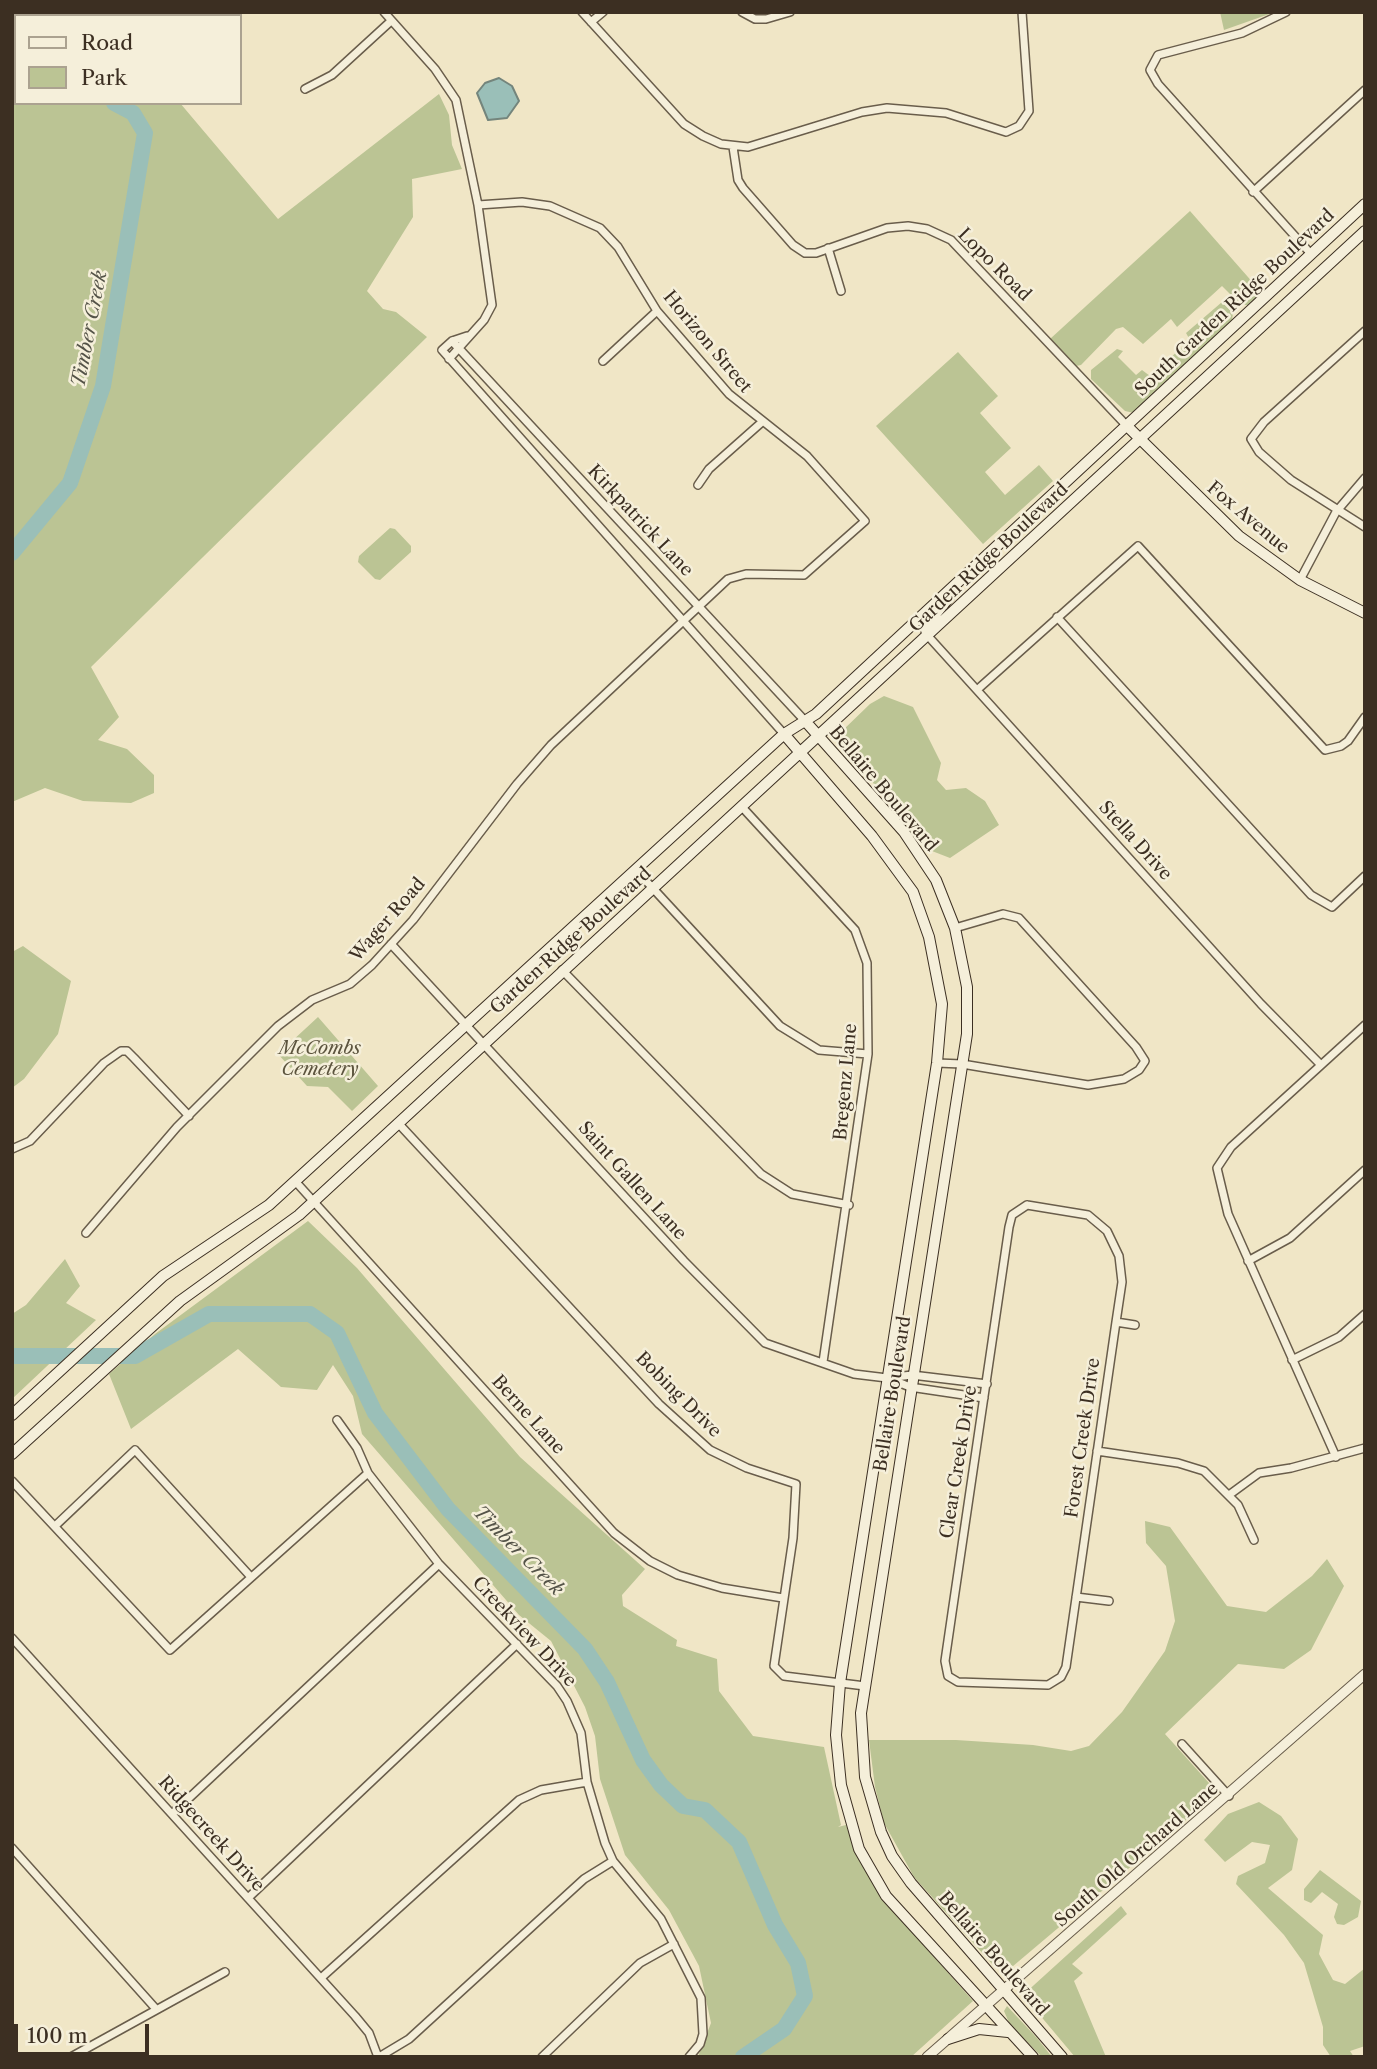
<!DOCTYPE html>
<html>
<head>
<meta charset="utf-8">
<style>
	body { margin:0 }
	#map { position:relative; width:1377px; height:2069px; overflow:hidden; background:#f0e6c6; font-family:"Libre Caslon Text",serif }
	canvas { display:block }
	.frame { position:absolute; inset:0; border:14px solid #3c2f22; pointer-events:none }
	.legend { position:absolute; left:14px; top:14px; width:228px; height:91px; box-sizing:border-box; background:#f5efda; border:2px solid #aba290; margin:0; padding:9px 12px; list-style:none; font-size:21px; color:#3c2f22 }
	.legend li { display:flex; align-items:center; gap:14px; height:35px }
	.legend b { width:35px; border:2px solid #aba290 }
	.scale { position:absolute; left:14px; top:2024px; width:135px; height:32px; box-sizing:border-box; border:4px solid #3c2f22; border-top:0; padding-left:9px; font-size:21px; line-height:24px; white-space:nowrap; color:#3c2f22; -webkit-text-stroke:5px #f5efda; paint-order:stroke }
</style>
</head>
<body>
<div id="map">
<canvas width="1377" height="2069"></canvas>
<div class="frame"></div>
<ul class="legend">
<li><b style="height:9px;background:#f5efda"></b>Road</li>
<li><b style="height:19px;background:#bbc494"></b>Park</li>
</ul>
<div class="scale">100 m</div>
</div>
<script>
const ctx = document.querySelector('canvas').getContext('2d');
ctx.lineJoin = 'round';
function fill(path, color) { ctx.fillStyle = color; ctx.fill(path, 'evenodd'); }
const toPath = rows => new Path2D(rows.map(r => 'M' + r).join(''));
function strokePath(path, color, width, dash) { ctx.strokeStyle = color; ctx.lineWidth = width; ctx.lineCap = dash ? 'butt' : 'round'; ctx.setLineDash(dash || []); ctx.stroke(path); }
function label(font, color, halo, rows, align = 'center') {
  ctx.font = font + ' "Libre Caslon Text",serif'; ctx.lineWidth = 5; ctx.setLineDash([]); ctx.textBaseline = 'middle'; ctx.strokeStyle = halo; ctx.fillStyle = color; for (const [text, x, y, turn = 0] of rows) {
    ctx.save(); ctx.translate(x, y); ctx.rotate((+turn || 0) * Math.PI / 180); ctx.textAlign = isNaN(turn) ? turn : align; if (halo) ctx.strokeText(text, 0, 0); ctx.fillText(text, 0, 0); ctx.restore();
  }
}
fill(toPath([
	[12,12,124,12,118,16,16,16,16,103,180,103,278,219,439,94,449,115,452,145,462,169,412,179,413,217,367,291,383,309,396,312,427,337,91,667,119,717,98,740,127,749,154,775,154,793,131,803,83,801,45,788,12,802],
	[1220,12,1275,12,1224,30],
	[1190,211,1262,293,1248,305,1241,305,1222,286,1177,327,1171,319,1143,344,1123,327,1116,329,1081,365,1076,366,1050,339],
	[1222,302,1233,313,1232,320,1134,413,1125,411,1091,379,1091,370,1117,349,1123,351,1118,357,1136,375,1142,370,1150,376,1190,340,1186,333],
	[958,352,998,396,980,413,1011,448,985,472,1005,495,1039,465,1053,481,983,544,876,426],
	[390,528,395,529,411,546,411,552,380,580,375,579,358,562,359,556],
	[884,696,913,707,941,763,937,780,946,790,966,788,985,801,999,825,950,858,932,851,903,810,878,789,843,745,841,732,870,704],
	[23,946,71,981,58,1034,24,1079,12,1088,12,952],
	[318,1017,378,1086,352,1111,328,1087,307,1086,278,1054],
	[308,1221,357,1268,520,1457,645,1569,622,1595,623,1606,677,1640,676,1646,717,1659,719,1691,753,1736,824,1747,841,1825,838,1827,846,1825,859,1860,881,1897,973,2001,911,2057,698,2057,711,2023,699,1966,669,1910,625,1855,600,1779,595,1736,585,1707,551,1641,519,1615,362,1434,353,1396,333,1365,317,1390,281,1387,238,1349,131,1429,109,1374,155,1334],
	[65,1259,80,1286,66,1303,96,1320,12,1399,12,1314,26,1305],
	[1145,1521,1170,1527,1227,1606,1266,1612,1312,1576,1327,1559,1344,1586,1311,1650,1284,1669,1238,1664,1165,1734,1218,1793,1006,1972,993,1965,914,1877,884,1823,875,1787,869,1740,956,1740,1033,1745,1071,1751,1089,1746,1122,1712,1165,1651,1175,1621,1166,1566,1146,1543],
	[1259,1802,1281,1816,1298,1839,1292,1870,1268,1888,1323,1935,1319,1954,1333,1980,1345,1984,1365,1968,1365,2046,1350,2051,1354,2057,1331,2057,1323,2045,1323,2027,1304,1963,1284,1935,1236,1884,1238,1876,1265,1863,1270,1845,1252,1842,1225,1862,1204,1840,1228,1814],
	[1320,1870,1361,1901,1358,1917,1344,1925,1337,1924,1334,1917,1338,1904,1322,1892,1311,1903,1304,1900,1304,1889],
	[1121,1906,1127,1914,1072,1964,1083,1973,1074,1981,1106,2057,1075,2057,1023,1995],
	[1007,2006,1037,2038,1052,2057,1042,2057,1010,2025,1004,2011]
]), '#bbc494');
const water = toPath([
	[499,78,512,86,519,101,507,118,488,120,477,93,485,83,499,78]
]);
fill(water, '#9abfb8');
strokePath(water, '#74857c', 2);
strokePath(toPath([
	[60,16,65,12],
	[12,553,70,483,103,386,145,133,133,113,114,103],
	[12,1356,135,1356,209,1314,310,1314,337,1333,375,1413,448,1509,585,1649,607,1682,643,1760,661,1785,683,1806,705,1810,739,1842,775,1925,798,1963,805,1996,784,2029,743,2057]
]), '#9abfb8', 16);
const minor = toPath([
	[384,12,435,69,456,100,478,205,492,305,484,320,449,359],
	[582,12,684,124,703,136,721,144,748,147,862,112,887,108,946,113,1006,132,1019,126,1029,111,1022,12],
	[742,12,755,19,766,19,790,12],
	[1286,12,1242,33,1158,55,1150,70,1158,84,1311,254],
	[591,22,603,12],
	[305,89,332,75,391,21],
	[733,147,738,180,743,188,793,245,805,253,816,253,887,228,908,226,927,229,951,240,1127,426],
	[1253,192,1365,90],
	[828,248,841,291],
	[1365,331,1264,422,1251,439,1259,452,1291,480,1365,527],
	[467,336,452,341,442,350,784,734],
	[452,341,806,722],
	[603,361,657,311],
	[698,485,709,469,762,422],
	[1300,580,1336,512,1365,478],
	[1057,617,1311,895,1332,907,1365,876],
	[928,636,1261,1004,1321,1065],
	[978,689,1138,546,1325,750,1341,746,1348,741,1365,717],
	[742,807,855,930,867,963,868,1054,823,1362],
	[636,870,780,1026,819,1050,868,1054],
	[391,944,684,1261,765,1343,854,1374,887,1378,912,1375,987,1384],
	[562,970,761,1174,792,1194,849,1205],
	[937,1063,962,1064,1088,1085,1124,1079,1139,1070,1145,1061,1136,1047,1019,918,1003,914,955,928],
	[398,1123,659,1404,710,1450,747,1468,796,1484,793,1538,774,1666,784,1676,865,1686],
	[12,1149,30,1141,104,1063,121,1051,127,1051,134,1058,189,1116],
	[295,1181,614,1533,650,1561,678,1575,722,1588,783,1598],
	[1027,1205,1088,1215,1107,1231,1119,1256,1122,1282,1116,1322,1066,1667,1061,1677,1048,1685,958,1682,948,1676,945,1661,952,1613,1009,1227,1012,1215,1027,1205],
	[86,1233,177,1127,278,1026,312,1000,350,984,372,965,413,920,517,784,551,745,728,579,746,574,804,575,865,521,807,456,729,394,657,311,618,247,600,228,550,206,522,202,478,205],
	[1248,1261,1290,1238,1365,1170],
	[1116,1322,1135,1325],
	[1292,1360,1339,1337,1365,1314],
	[888,1378,910,1387,984,1398],
	[337,1420,357,1448,368,1473,439,1564,557,1686,567,1701,581,1733,587,1782,605,1843,613,1861,661,1919,701,1998,703,2034,700,2044,689,2057],
	[1097,1451,1178,1463,1204,1471,1238,1505,1254,1540],
	[1336,1457,1228,1214,1217,1168,1231,1147,1365,1025],
	[12,1481,170,1650,368,1473],
	[1229,1495,1259,1473,1291,1468,1365,1448],
	[55,1526,135,1450,250,1576],
	[1076,1597,1109,1601],
	[12,1638,355,2016,369,2033,378,2057],
	[1182,1744,1229,1796],
	[172,1814,439,1564],
	[12,1848,156,2009],
	[248,1898,517,1644],
	[321,1978,519,1800,541,1790,587,1782],
	[71,2057,225,1972],
	[379,2057,409,2039,584,1879,613,1861],
	[542,2057,640,1963,674,1944]
]);
const tertiary = toPath([
	[927,2057,1365,1674]
]);
const secondary = toPath([
	[1127,426,1239,536,1300,580,1365,613],
	[928,636,925,627,950,596],
	[806,722,904,832,936,880,955,928,967,987,967,1034,861,1713,865,1777,881,1832,892,1856,911,1883,1062,2057],
	[784,734,872,836,913,892,929,937,942,1004,937,1063,840,1683,836,1735,841,1785,859,1849,886,1896,1033,2057],
	[12,1415,163,1276,269,1205,784,734,816,714,1365,204],
	[12,1454,180,1301,299,1215,1365,231],
	[948,2039,979,2029,1008,2032]
]);
strokePath(minor, '#695d4b', 10);
strokePath(tertiary, '#695d4b', 11);
strokePath(secondary, '#3c2f22', 12);
strokePath(minor, '#f5efda', 7);
strokePath(tertiary, '#f5efda', 9);
strokePath(secondary, '#f5efda', 10);
label('18px', '#3c2f22', '#f5efda', [
	["Lopo Road",994,265,45],
	["South Garden Ridge Boulevard",1235,303,-43],
	["Horizon Street",707,342,50],
	["Fox Avenue",1248,518,40],
	["Kirkpatrick Lane",640,521,47],
	["Garden Ridge Boulevard",989,558,-43],
	["Bellaire Boulevard",883,789,50],
	["Stella Drive",1135,841,48],
	["Wager Road",388,920,-49],
	["Garden Ridge Boulevard",571,941,-42],
	["Bregenz Lane",846,1082,-85],
	["Saint Gallen Lane",632,1181,48],
	["Bellaire Boulevard",893,1394,-81],
	["Bobing Drive",678,1395,45],
	["Berne Lane",528,1415,48],
	["Forest Creek Drive",1083,1438,-82],
	["Clear Creek Drive",959,1462,-81],
	["Creekview Drive",524,1632,47],
	["Ridgecreek Drive",211,1834,48],
	["South Old Orchard Lane",1137,1855,-41],
	["Bellaire Boulevard",993,1954,49]
]);
label('italic 18px', '#5c543e', '#f5efda', [
	["McCombs",320,1049],
	["Cemetery",320,1070]
]);
label('italic 19px', '#545348', '#f5efda', [
	["Timber Creek",90,329,-79],
	["Timber Creek",518,1551,45]
]);
</script>
</body>
</html>
